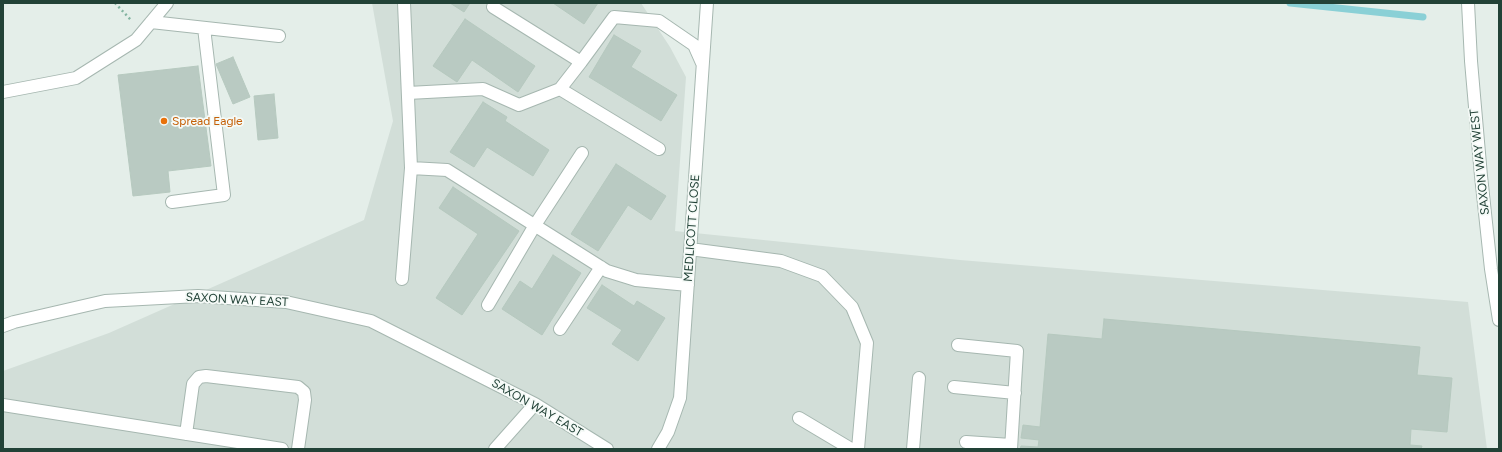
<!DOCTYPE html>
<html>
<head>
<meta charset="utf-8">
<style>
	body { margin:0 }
	#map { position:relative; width:1502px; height:452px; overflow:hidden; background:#e4eee9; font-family:Figtree,sans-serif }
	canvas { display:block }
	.frame { position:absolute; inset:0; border:4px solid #224237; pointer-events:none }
</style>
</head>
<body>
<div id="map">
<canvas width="1502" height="452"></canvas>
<div class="frame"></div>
</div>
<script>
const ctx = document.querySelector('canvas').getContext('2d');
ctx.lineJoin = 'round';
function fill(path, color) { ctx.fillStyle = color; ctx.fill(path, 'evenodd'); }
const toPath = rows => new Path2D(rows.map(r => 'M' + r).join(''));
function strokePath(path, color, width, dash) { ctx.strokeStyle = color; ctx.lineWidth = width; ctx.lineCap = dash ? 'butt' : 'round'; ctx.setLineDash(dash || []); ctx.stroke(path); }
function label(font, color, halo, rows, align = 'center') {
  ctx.font = font + ' Figtree,sans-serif'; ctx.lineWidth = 3.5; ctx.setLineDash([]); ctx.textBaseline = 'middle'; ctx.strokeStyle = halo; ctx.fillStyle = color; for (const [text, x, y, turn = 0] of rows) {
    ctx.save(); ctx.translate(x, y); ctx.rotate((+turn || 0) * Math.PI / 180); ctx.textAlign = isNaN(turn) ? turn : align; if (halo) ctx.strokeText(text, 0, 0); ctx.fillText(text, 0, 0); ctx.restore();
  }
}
fill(toPath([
	[372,3,641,3,670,47,686,77,675,231,960,260,1468,302,1487,449,3,449,3,371,109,333,364,220,393,121]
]), '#d2ded8');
strokePath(toPath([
	[1290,3,1423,17]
]), '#8ad0d6', 7);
const building = toPath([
	[450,3,470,3,464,12,450,3],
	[553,3,598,3,584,24,553,3],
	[465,19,535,66,518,92,472,60,457,82,433,66,465,19],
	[614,35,641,51,631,67,677,95,661,121,589,77,614,35],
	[233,57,250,97,233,104,216,64,233,57],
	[198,66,211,166,168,171,170,192,133,196,118,75,198,66],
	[274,94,278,138,258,140,254,96,274,94],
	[483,102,507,117,505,121,549,150,533,176,487,147,474,167,450,152,483,102],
	[616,164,666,196,651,220,628,205,598,251,571,234,616,164],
	[453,187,519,231,462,315,436,298,478,234,439,208,453,187],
	[553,255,581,273,542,335,502,309,520,281,532,289,553,255],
	[602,285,634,306,637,301,665,318,638,361,612,344,622,330,587,308,602,285],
	[1104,319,1420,347,1417,375,1452,378,1447,432,1411,429,1410,445,1422,446,1421,449,1020,449,1021,446,1038,447,1039,440,1021,438,1023,425,1040,427,1048,334,1102,339,1104,319]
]);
fill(building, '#b9cac2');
strokePath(building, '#b6c9bf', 1);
const minor = toPath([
	[404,3,411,168],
	[1468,3,1471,61,1481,176,1491,269,1499,320],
	[493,7,581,62,560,89,659,149],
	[151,22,279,36],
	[581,62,614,17,659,21,694,45,702,63],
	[3,92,76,78,136,40,167,3],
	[408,93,483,89,519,105,560,89],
	[172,202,224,195,204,28],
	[690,249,781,261,822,276,852,307,867,343,858,449],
	[402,279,411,168,447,170,607,271,636,280,688,285],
	[488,305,535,225,582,153],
	[3,326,14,322,105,301,198,296,286,302,371,321,535,404,607,449],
	[560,329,601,267],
	[958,345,1017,351,1011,449],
	[954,387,1015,393],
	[3,405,282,449],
	[799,418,851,449],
	[186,434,193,384,199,377,206,376,298,387,304,392,305,400,298,449],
	[966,442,1011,445],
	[495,449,535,404],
	[658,449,668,432,680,398,707,3],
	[913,449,919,378]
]);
strokePath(minor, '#a6b7b0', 14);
strokePath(toPath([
	[115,3,131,20]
]), '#83b4a1', 2.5, [2, 3]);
strokePath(minor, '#fff', 12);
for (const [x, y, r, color] of [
	[164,121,4,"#e8710a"]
]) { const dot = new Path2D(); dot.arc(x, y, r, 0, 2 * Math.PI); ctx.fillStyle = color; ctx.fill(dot); strokePath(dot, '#f5faf7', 1.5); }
label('12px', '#c56008', '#f5faf7', [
	["Spread Eagle",172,121]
], 'left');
label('12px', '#224237', '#f5faf7', [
	["SAXON WAY WEST",1480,162,-96],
	["MEDLICOTT CLOSE",692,228,-86],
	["SAXON WAY EAST",237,300,3],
	["SAXON WAY EAST",537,408,30]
]);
</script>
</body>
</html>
